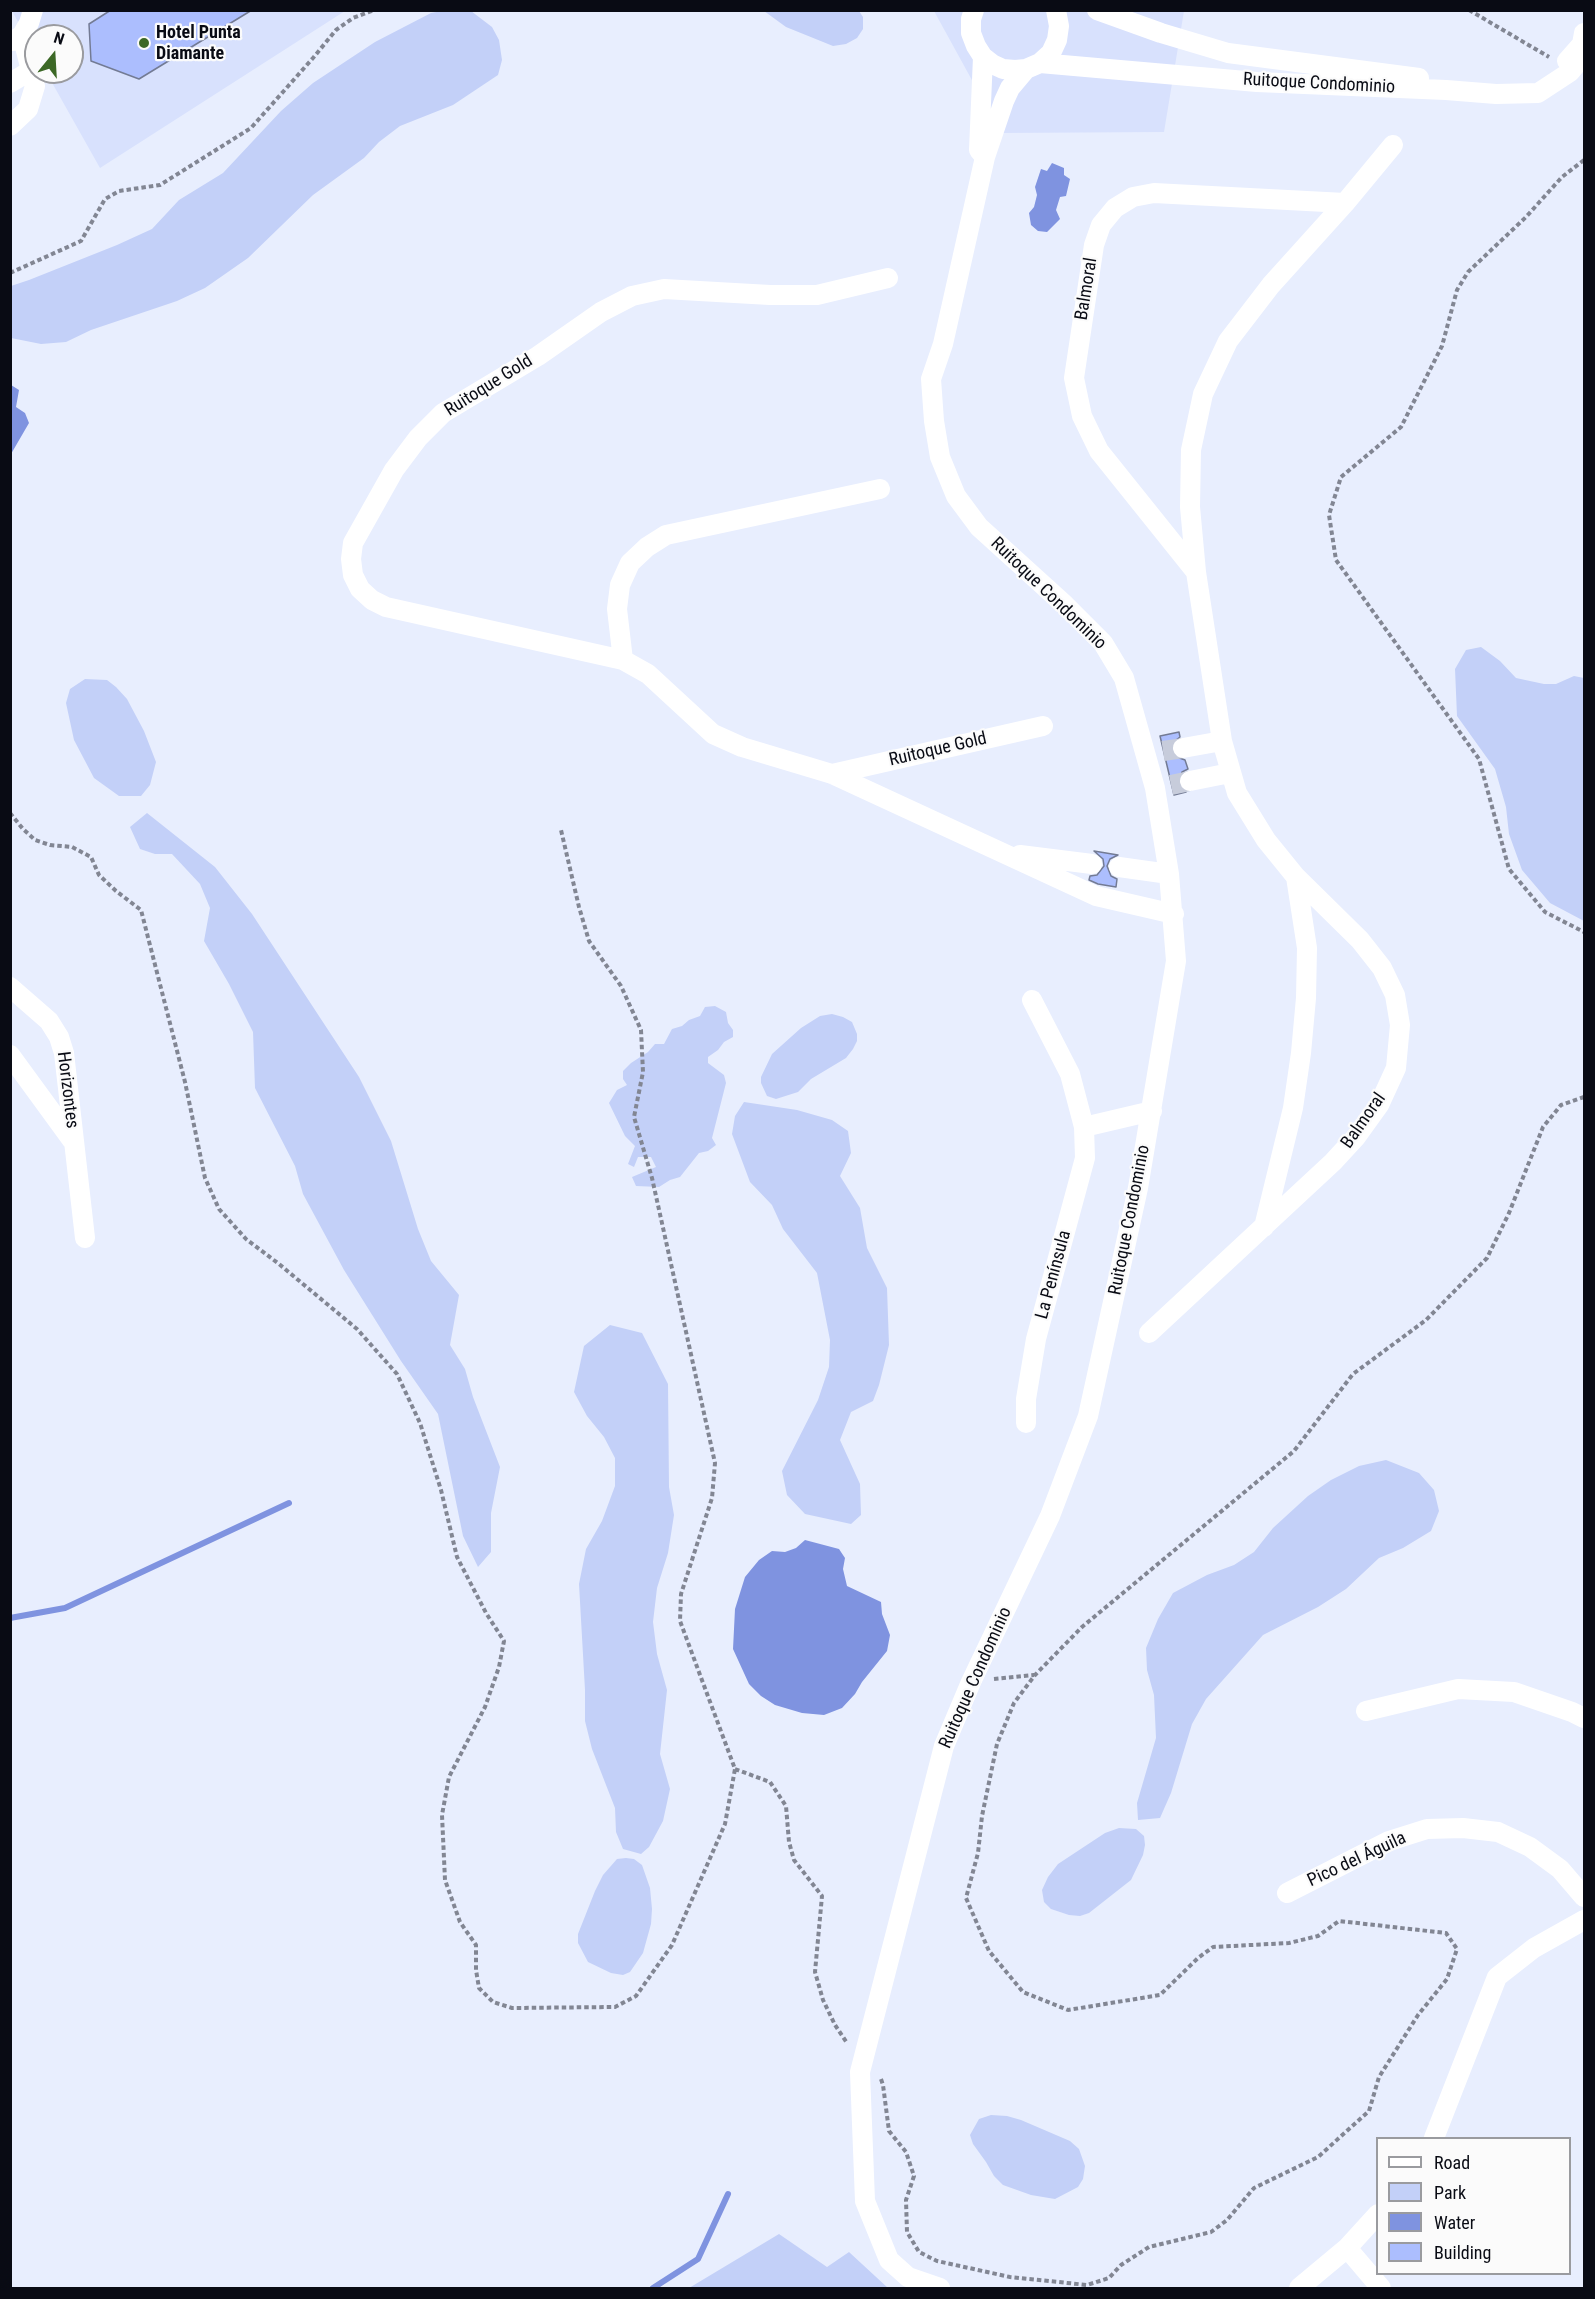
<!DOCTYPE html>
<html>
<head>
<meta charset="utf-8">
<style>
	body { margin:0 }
	#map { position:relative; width:1595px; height:2299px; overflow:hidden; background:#e8eefe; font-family:"Roboto Condensed",sans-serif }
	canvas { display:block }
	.frame { position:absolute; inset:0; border:12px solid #090b14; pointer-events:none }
	.legend { position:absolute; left:1376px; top:2137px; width:195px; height:138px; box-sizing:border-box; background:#fbfbfb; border:2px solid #9a9b9f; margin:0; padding:8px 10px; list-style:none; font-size:18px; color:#090b14 }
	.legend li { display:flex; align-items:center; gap:12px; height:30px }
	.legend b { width:30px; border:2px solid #9a9b9f }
	.north { position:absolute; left:24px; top:24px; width:60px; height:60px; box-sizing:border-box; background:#fbfbfb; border:2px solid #9a9b9f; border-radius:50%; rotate:18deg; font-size:16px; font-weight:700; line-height:24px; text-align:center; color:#090b14 }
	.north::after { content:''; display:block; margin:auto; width:21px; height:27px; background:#3c6826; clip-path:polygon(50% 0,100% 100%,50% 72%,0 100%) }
</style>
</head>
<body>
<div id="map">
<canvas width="1595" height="2299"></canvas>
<div class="frame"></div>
<ul class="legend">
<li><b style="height:8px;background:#fff"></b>Road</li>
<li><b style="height:16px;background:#c3d0f8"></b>Park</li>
<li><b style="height:16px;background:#7f93e0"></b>Water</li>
<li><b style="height:16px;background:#acbefe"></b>Building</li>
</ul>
<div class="north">N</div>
</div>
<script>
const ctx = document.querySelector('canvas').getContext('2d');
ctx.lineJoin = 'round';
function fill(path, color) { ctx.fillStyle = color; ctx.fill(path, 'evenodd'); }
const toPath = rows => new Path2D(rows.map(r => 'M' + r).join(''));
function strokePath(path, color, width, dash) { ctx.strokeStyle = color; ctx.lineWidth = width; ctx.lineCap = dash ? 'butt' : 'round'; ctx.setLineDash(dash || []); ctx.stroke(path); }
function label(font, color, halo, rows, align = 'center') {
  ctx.font = font + ' "Roboto Condensed",sans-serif'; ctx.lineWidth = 4.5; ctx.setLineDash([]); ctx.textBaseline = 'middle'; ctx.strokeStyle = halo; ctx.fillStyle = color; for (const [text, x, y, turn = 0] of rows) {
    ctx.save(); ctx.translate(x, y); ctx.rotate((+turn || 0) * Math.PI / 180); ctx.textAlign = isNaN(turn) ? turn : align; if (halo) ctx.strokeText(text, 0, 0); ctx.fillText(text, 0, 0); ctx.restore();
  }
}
fill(toPath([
	[12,11,345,11,100,168,46,72,72,72,72,36,36,36,36,54],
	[934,11,1184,11,1164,132,1001,133]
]), '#d8e1fd');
fill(toPath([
	[447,10,471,11,492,27,499,40,502,60,498,75,453,105,400,126,379,142,364,158,313,195,248,258,205,288,177,301,91,330,66,342,41,344,11,338,11,286,29,280,117,245,152,229,179,200,223,173,281,111,313,83,375,42,431,13],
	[764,11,859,11,863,17,863,29,857,38,846,44,833,46,786,27],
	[1481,647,1500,661,1516,678,1544,684,1556,684,1574,676,1584,678,1584,921,1550,903,1522,870,1509,834,1506,807,1495,769,1457,716,1455,669,1466,650],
	[85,679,107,680,116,687,127,699,144,731,156,762,150,785,141,796,119,796,94,778,74,740,66,703,70,689],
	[147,813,215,867,252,914,359,1077,391,1141,418,1229,431,1261,459,1295,450,1345,465,1369,473,1397,500,1467,491,1513,491,1552,478,1567,463,1536,438,1414,401,1361,344,1270,303,1194,295,1166,255,1088,253,1032,229,984,204,941,210,908,200,884,172,854,155,854,140,849,130,827],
	[715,1006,726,1012,728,1023,733,1030,733,1037,724,1042,718,1050,708,1057,708,1063,724,1075,726,1083,712,1138,716,1145,708,1151,699,1153,680,1177,670,1180,659,1187,636,1186,632,1177,656,1167,651,1157,638,1157,634,1167,628,1164,635,1146,625,1136,609,1103,617,1090,627,1085,623,1079,623,1071,631,1063,648,1052,655,1044,664,1044,672,1029,682,1026,689,1020,700,1016,705,1007],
	[832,1014,843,1017,852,1022,857,1034,857,1041,853,1049,846,1058,811,1079,798,1092,776,1099,767,1096,761,1083,761,1077,772,1054,801,1028,820,1016],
	[744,1102,797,1110,832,1120,848,1131,851,1153,840,1176,860,1208,867,1248,887,1288,889,1345,879,1385,873,1401,851,1412,840,1440,860,1484,861,1515,851,1524,805,1514,787,1495,782,1471,818,1400,829,1367,830,1340,817,1273,783,1229,772,1205,750,1182,732,1134,735,1116],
	[610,1325,642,1333,668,1384,669,1487,674,1515,668,1553,657,1588,653,1622,657,1654,667,1690,660,1754,670,1789,663,1821,649,1847,641,1854,623,1849,616,1832,615,1808,592,1749,585,1721,585,1690,579,1584,586,1549,602,1521,615,1486,615,1458,604,1437,587,1416,574,1392,584,1346],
	[1386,1460,1419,1473,1434,1490,1439,1511,1431,1531,1403,1548,1379,1558,1346,1589,1318,1607,1263,1635,1206,1699,1192,1724,1171,1793,1160,1818,1138,1820,1137,1803,1156,1738,1154,1695,1147,1670,1146,1648,1158,1619,1173,1593,1207,1575,1234,1565,1254,1552,1273,1528,1308,1496,1331,1480,1359,1466],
	[1119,1828,1136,1829,1144,1836,1145,1845,1143,1855,1131,1880,1089,1913,1080,1916,1069,1915,1051,1909,1044,1902,1042,1890,1048,1877,1058,1864,1105,1833],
	[626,1858,634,1859,642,1865,650,1888,652,1909,651,1924,643,1953,630,1972,623,1975,611,1973,588,1962,578,1943,578,1934,595,1891,603,1875,617,1859],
	[991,2115,1007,2116,1021,2120,1070,2141,1079,2149,1085,2166,1083,2179,1078,2187,1055,2199,1031,2195,1003,2185,994,2176,986,2162,973,2144,970,2135,979,2119],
	[779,2234,827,2267,849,2252,888,2288,689,2288]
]), '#c3d0f8');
fill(toPath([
	[1052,163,1064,168,1064,175,1070,179,1066,196,1060,197,1056,210,1060,219,1047,232,1038,231,1031,225,1029,213,1034,207,1037,195,1035,187,1041,169,1047,171],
	[11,385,19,390,16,407,25,413,29,423,11,454],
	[805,1540,839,1549,845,1558,843,1569,847,1586,881,1602,882,1614,890,1635,887,1651,862,1682,855,1694,842,1708,824,1715,802,1713,775,1705,761,1696,749,1684,733,1649,735,1609,745,1577,759,1560,772,1551,785,1552,796,1548]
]), '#7f93e0');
strokePath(toPath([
	[10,1618,65,1608,289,1503],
	[653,2288,698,2259,728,2194]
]), '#7f93e0', 6);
const building = toPath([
	[111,10,252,10,139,79,91,61,89,24,111,10],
	[1179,732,1180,737,1172,743,1171,750,1174,756,1185,760,1188,769,1182,772,1178,783,1181,788,1186,792,1174,795,1160,736,1179,732],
	[1094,851,1118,855,1110,859,1107,866,1111,876,1117,879,1116,887,1098,884,1089,880,1090,876,1097,875,1104,866,1103,859,1094,851]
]);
fill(building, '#acbefe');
strokePath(building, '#737b94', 1.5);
strokePath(toPath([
	[1163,751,1183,748],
	[1171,785,1190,781]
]), '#c7ccdb', 20, [20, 10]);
strokePath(toPath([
	[1469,10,1549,57],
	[1584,160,1562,177,1526,217,1468,272,1457,290,1442,346,1401,427,1341,477,1329,515,1336,560,1479,759,1509,869,1545,912,1584,932],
	[10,273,81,241,105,199,119,191,160,185,251,128,313,58,336,30,353,18,374,10],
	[10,813,23,829,35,840,50,845,72,847,91,857,99,875,116,891,141,910,185,1082,205,1178,219,1209,246,1239,279,1264,357,1329,397,1374,420,1423,441,1490,457,1557,486,1613,504,1641,499,1667,485,1707,449,1777,442,1815,445,1880,460,1922,476,1945,476,1970,479,1988,493,2002,512,2008,615,2007,636,1996,672,1945,725,1824,735,1769,680,1621,681,1594,712,1498,715,1463,652,1178,634,1117,643,1072,641,1030,621,986,589,941,579,907,561,830],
	[994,1679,1034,1675],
	[735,1769,770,1782,786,1806,789,1842,794,1860,822,1896,815,1972,823,2000,835,2025,847,2043],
	[881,2079,883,2085,889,2131,906,2152,914,2176,906,2200,907,2232,919,2252,937,2261,1010,2277,1087,2285,1109,2278,1121,2265,1149,2247,1211,2232,1227,2220,1254,2188,1318,2157,1369,2111,1379,2077,1418,2015,1447,1979,1457,1949,1446,1933,1339,1921,1318,1936,1289,1943,1213,1947,1198,1958,1160,1995,1068,2010,1023,1992,989,1951,966,1898,978,1853,982,1816,997,1744,1014,1703,1035,1675,1082,1627,1294,1451,1353,1374,1426,1320,1487,1258,1509,1213,1543,1127,1561,1105,1584,1097]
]), '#828693', 4, [4.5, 3]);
strokePath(toPath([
	[974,10,971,19,971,33,976,46,983,57,992,64,1003,69,1015,70,1026,69,1040,63,1051,53,1057,40,1059,26,1056,10],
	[1097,10,1161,33,1228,53,1419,78],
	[13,41,22,35,29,23,33,10],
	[983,57,979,150,985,157],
	[1567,61,1582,44,1584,33],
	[1040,63,1257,82,1446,90,1496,94,1538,93,1570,72,1584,55],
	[10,83,30,71],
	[10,126,28,109,35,86,22,35],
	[888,278,817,295,770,295,664,289,632,296,601,312,538,356,443,413,418,438,394,470,353,543,351,559,353,575,360,589,372,600,386,607,623,660,648,674,713,734,742,747,832,774,1096,896,1174,914],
	[1196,572,1099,451,1082,416,1074,378,1094,245,1101,225,1115,208,1133,197,1154,193,1345,203],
	[623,660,617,609,620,585,630,563,647,547,666,535,880,489],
	[1183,748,1222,741],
	[832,774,1043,726],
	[1190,781,1230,773],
	[1020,855,1092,864],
	[1119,867,1169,874],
	[10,987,49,1021,59,1037,64,1053,85,1238],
	[10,1055,72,1140],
	[1084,1127,1152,1111],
	[1264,1227,1293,1108,1301,1053,1306,998,1307,948,1296,877],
	[1149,1333,1333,1162,1356,1137,1379,1105,1396,1068,1400,1025,1395,995,1382,968,1360,940,1296,877,1266,840,1237,793,1222,741,1196,572,1190,507,1191,450,1203,394,1228,341,1271,285,1345,203,1393,145],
	[1026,1423,1026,1399,1036,1339,1085,1158,1084,1127,1070,1074,1032,1000],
	[1366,1711,1458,1689,1514,1692,1572,1712,1584,1718],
	[1287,1893,1389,1841,1427,1829,1463,1828,1498,1832,1530,1847,1560,1869,1584,1897],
	[1434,2138,1497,1977,1534,1948,1584,1920],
	[1347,2248,1381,2288],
	[940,2288,908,2277,889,2260,865,2201,860,2072,944,1746,971,1682,1050,1516,1088,1416,1138,1188,1176,961,1169,874,1155,788,1124,678,1103,643,1065,605,979,527,956,496,940,457,934,421,931,379,943,344,985,157,1004,101,1010,88,1026,69],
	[1299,2288,1347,2248,1378,2214]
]), '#fff', 20);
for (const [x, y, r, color] of [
	[144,43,6,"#3c6826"]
]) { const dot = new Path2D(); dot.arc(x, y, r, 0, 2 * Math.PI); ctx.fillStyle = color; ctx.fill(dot); strokePath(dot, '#fbfbfb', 2); }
label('bold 18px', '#090b14', '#fbfbfb', [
	["Hotel Punta",156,33],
	["Diamante",156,54]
], 'left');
label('18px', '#090b14', '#fbfbfb', [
	["Ruitoque Condominio",1319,84,3],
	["Balmoral",1087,289,-81],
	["Ruitoque Gold",489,386,-32],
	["Ruitoque Condominio",1048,594,44],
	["Ruitoque Gold",938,750,-13],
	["Horizontes",67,1090,83],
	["Balmoral",1364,1121,-55],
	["Ruitoque Condominio",1130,1220,-79],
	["La Península",1054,1275,-75],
	["Ruitoque Condominio",976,1678,-66],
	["Pico del Águila",1357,1860,-25]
]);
</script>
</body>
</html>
